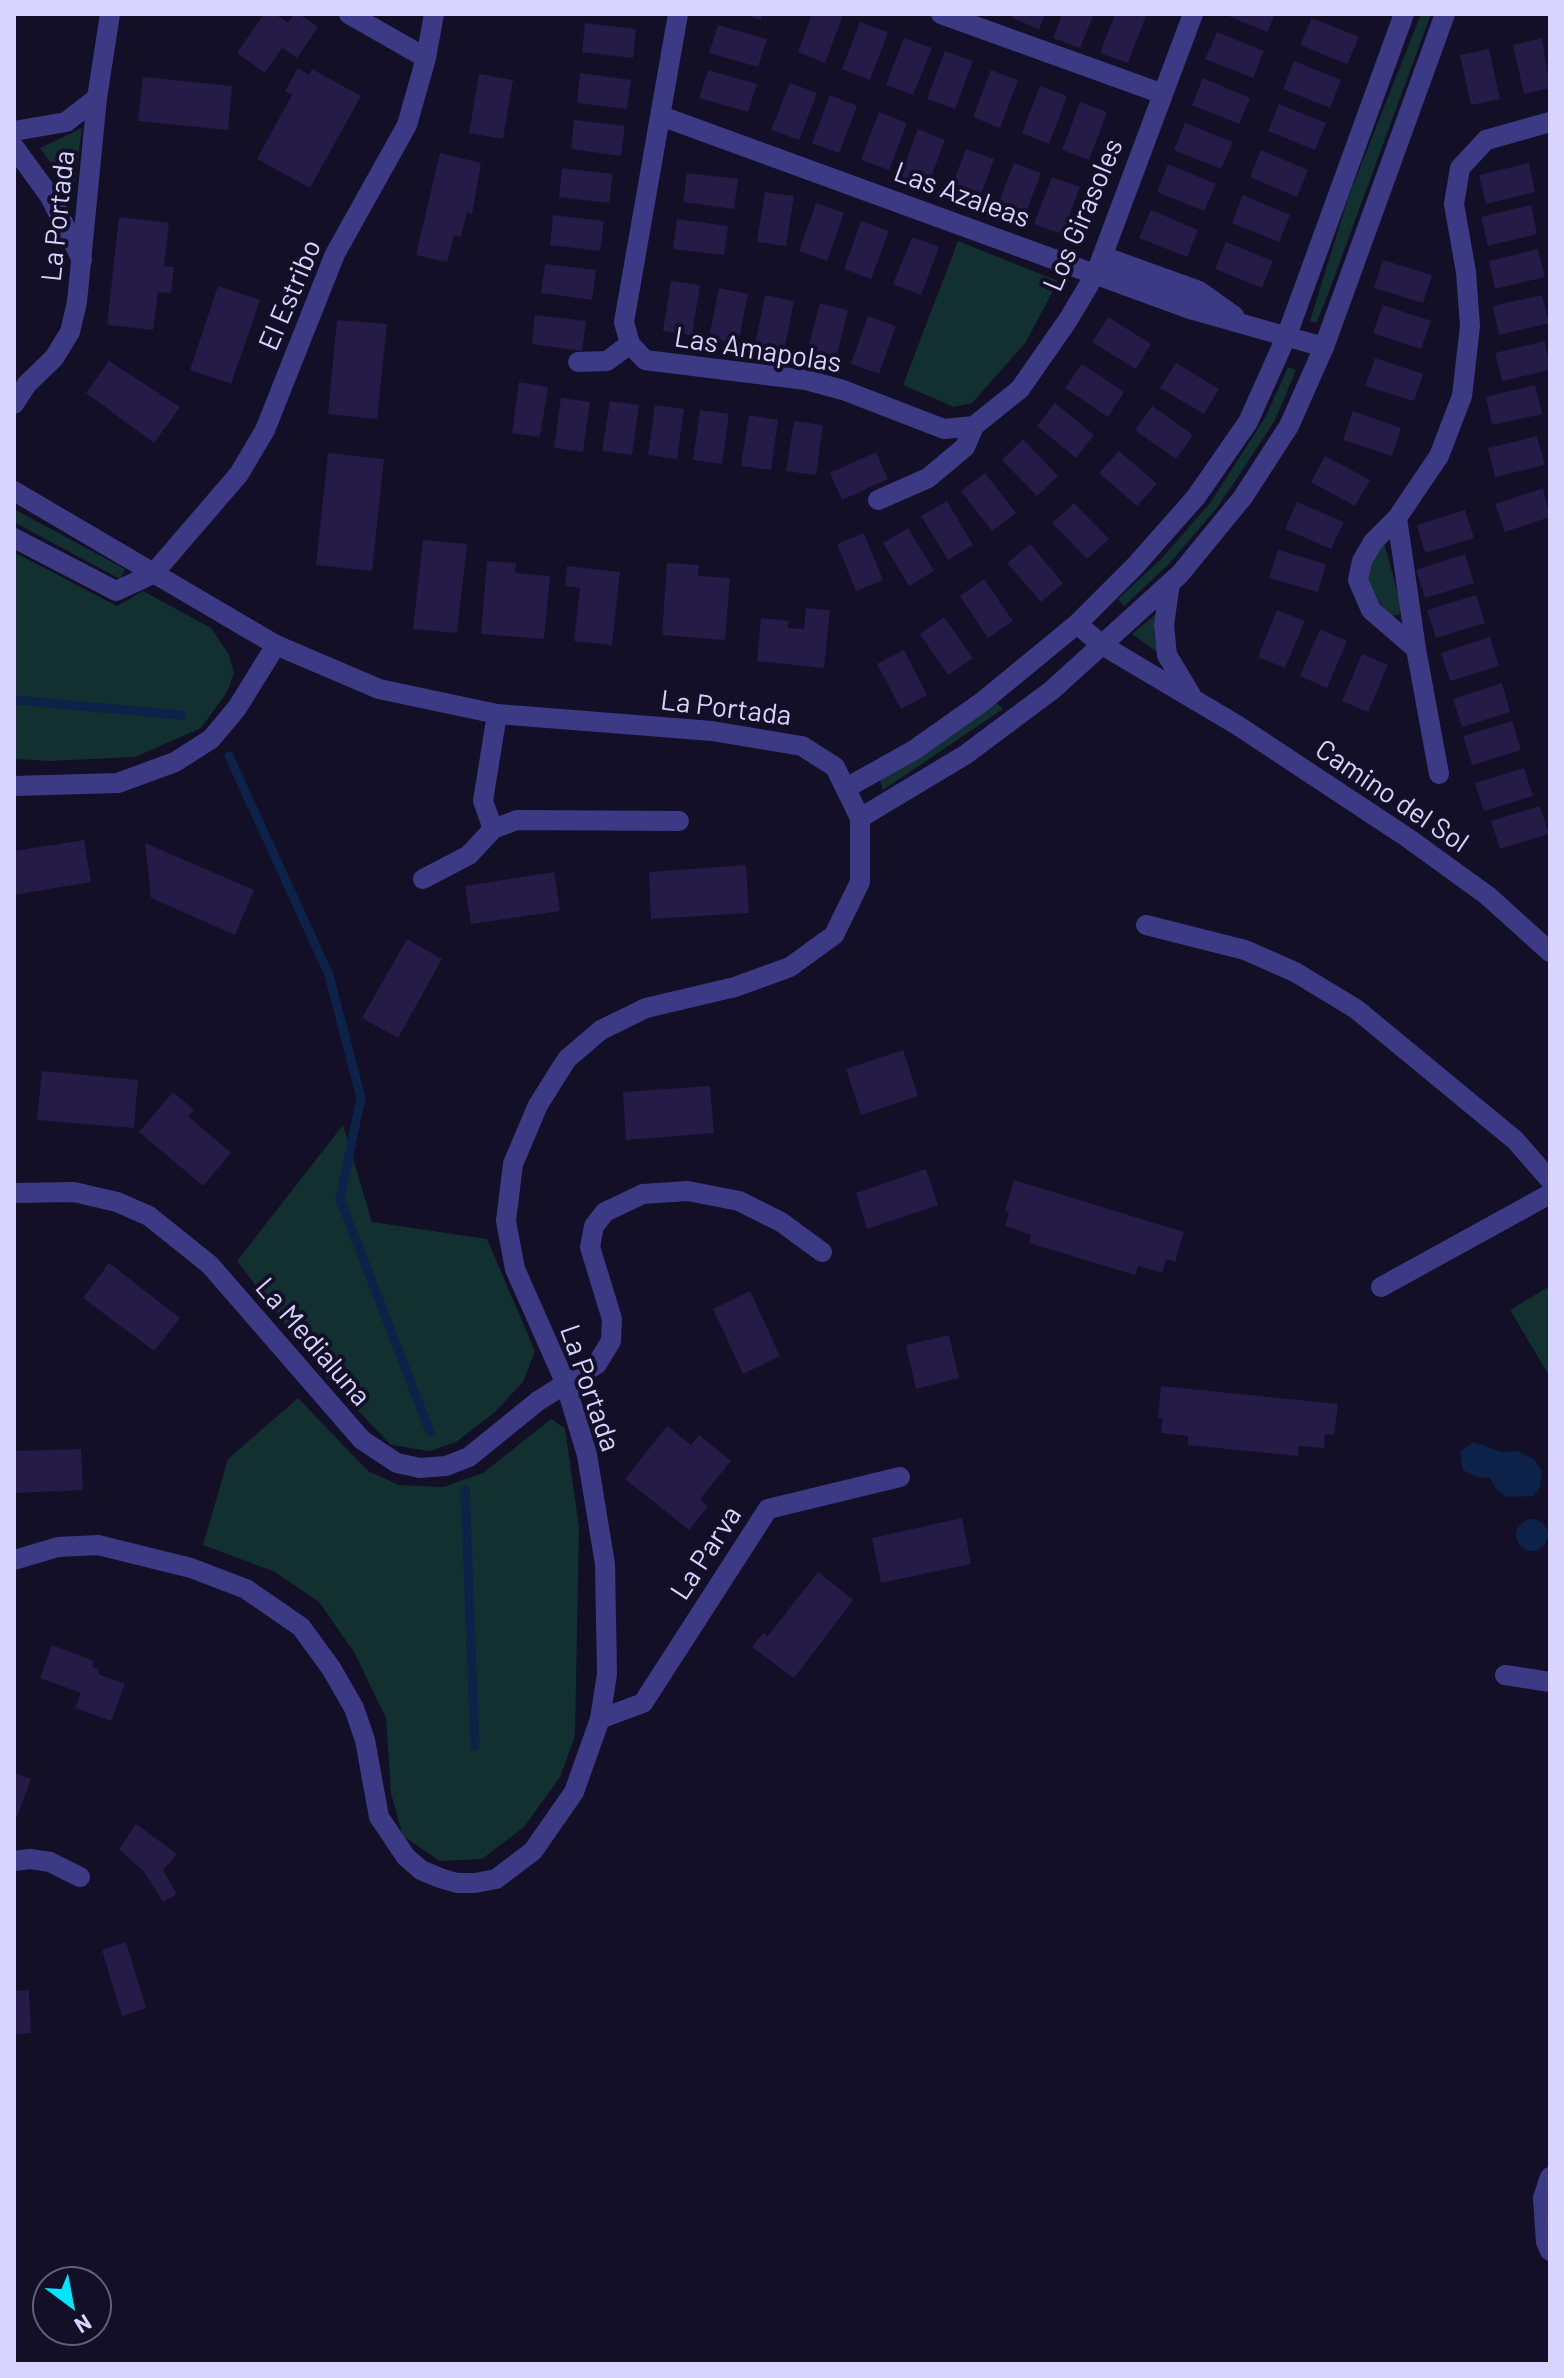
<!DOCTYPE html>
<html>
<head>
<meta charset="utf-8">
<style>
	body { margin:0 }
	#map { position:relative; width:1564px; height:2378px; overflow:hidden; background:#130f26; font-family:Barlow,sans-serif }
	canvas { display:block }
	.frame { position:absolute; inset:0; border:16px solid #d9d4ff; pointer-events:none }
	.north { position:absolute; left:32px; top:2266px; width:80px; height:80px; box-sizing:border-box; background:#130f26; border:2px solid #625e7d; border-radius:50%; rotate:148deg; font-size:22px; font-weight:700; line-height:32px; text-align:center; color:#d9d4ff }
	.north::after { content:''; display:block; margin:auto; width:28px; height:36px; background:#00e5ff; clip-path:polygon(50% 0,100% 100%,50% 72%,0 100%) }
</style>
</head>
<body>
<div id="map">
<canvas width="1564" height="2378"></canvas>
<div class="frame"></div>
<div class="north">N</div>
</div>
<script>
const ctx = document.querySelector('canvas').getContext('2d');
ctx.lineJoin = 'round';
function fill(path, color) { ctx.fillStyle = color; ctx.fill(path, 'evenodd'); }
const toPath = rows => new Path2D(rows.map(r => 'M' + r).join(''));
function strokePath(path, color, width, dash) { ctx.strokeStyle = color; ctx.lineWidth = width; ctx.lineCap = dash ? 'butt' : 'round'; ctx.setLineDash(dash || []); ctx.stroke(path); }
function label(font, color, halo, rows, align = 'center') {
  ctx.font = font + ' Barlow,sans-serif'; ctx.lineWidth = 8; ctx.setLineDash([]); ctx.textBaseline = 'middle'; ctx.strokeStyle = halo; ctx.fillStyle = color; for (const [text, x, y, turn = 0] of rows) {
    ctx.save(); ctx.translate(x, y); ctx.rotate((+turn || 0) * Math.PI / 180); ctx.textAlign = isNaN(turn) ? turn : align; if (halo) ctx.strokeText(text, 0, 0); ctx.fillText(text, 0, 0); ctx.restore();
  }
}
fill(toPath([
	[1421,14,1431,14,1325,302,1316,323,1310,321,1348,198],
	[82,128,73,193,40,148],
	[958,241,1058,281,1026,342,972,403,954,407,903,385],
	[1288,367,1296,370,1275,420,1242,471,1216,509,1168,565,1124,606,1118,599,1162,558,1210,503,1266,416],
	[14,509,125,569,120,579,14,522],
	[1383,539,1401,605,1399,615,1390,616,1370,591,1367,570],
	[14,552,117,606,143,591,211,628,229,655,234,673,227,692,201,728,135,757,49,761,14,759],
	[1156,614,1154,632,1158,653,1132,634],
	[997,703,1003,709,883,790,880,780],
	[343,1125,372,1222,487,1239,535,1351,523,1382,495,1412,456,1442,430,1451,391,1445,326,1377,237,1261],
	[1550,1286,1550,1377,1510,1310],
	[298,1398,368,1471,399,1485,443,1487,483,1473,551,1419,565,1428,579,1527,575,1736,560,1777,524,1827,482,1859,440,1861,403,1836,391,1793,386,1718,354,1652,319,1602,275,1572,203,1545,228,1459]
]), '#12302f');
fill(toPath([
	[1474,1442,1501,1452,1517,1451,1533,1458,1542,1471,1540,1488,1534,1496,1507,1497,1496,1489,1490,1478,1477,1477,1463,1470,1460,1451],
	'1516 1535a16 16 0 1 1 32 0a16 16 0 1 1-32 0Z'
]), '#0c2248');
strokePath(toPath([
	[14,700,182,715],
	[229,756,329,975,361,1098,340,1199,430,1432],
	[465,1490,475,1747]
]), '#0c2248', 9);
fill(toPath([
	[264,14,275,14,288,23,294,14,299,14,318,27,297,58,282,48,265,73,237,53],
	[743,14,762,14,761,20],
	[812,14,843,15,825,63,798,52],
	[1013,14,1045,14,1039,29,1012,18],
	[1062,14,1094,14,1080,48,1053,38],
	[1115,14,1146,16,1128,63,1100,53],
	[1224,14,1275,14,1267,32],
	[1312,18,1359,37,1347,64,1300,45],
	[860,22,888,32,870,80,842,69],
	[585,23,636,29,633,58,582,52],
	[718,25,767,39,758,67,709,53],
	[1217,32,1264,51,1253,78,1205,59],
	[904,38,932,48,913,95,886,85],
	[1542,38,1550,88,1524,94,1513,45],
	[1489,49,1500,99,1471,105,1460,55],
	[945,51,973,61,955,109,927,99],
	[1294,61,1341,80,1330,108,1283,89],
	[298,68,309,75,312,69,361,96,310,188,257,159,292,95,285,91],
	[708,70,757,84,748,112,699,98],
	[991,70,1018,80,1000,128,973,117],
	[580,73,631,80,627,109,577,103],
	[479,74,513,80,503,139,469,133],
	[143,77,232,86,228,130,138,121],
	[1203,78,1250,98,1239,124,1192,105],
	[790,83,817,93,799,140,771,130],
	[1040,86,1067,96,1049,144,1022,133],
	[830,95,857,106,839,153,812,143],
	[1080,102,1107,112,1089,160,1062,150],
	[1279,104,1326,123,1315,150,1268,131],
	[879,112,907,123,889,170,861,160],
	[574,120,625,126,621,156,571,149],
	[1185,123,1233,142,1221,169,1174,150],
	[918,129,945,140,927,188,900,177],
	[966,149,994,159,976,207,948,196],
	[1261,150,1308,170,1297,197,1250,177],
	[440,153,481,163,472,214,467,212,461,237,454,235,447,262,416,255],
	[1014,163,1041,173,1023,220,996,210],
	[1529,163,1535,192,1486,204,1479,175],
	[1168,164,1216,184,1204,211,1157,192],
	[562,168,613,174,609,203,559,197],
	[687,173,738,179,734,209,683,202],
	[1052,177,1080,187,1062,234,1034,224],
	[765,192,794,196,786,246,757,242],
	[1243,195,1290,215,1279,242,1232,223],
	[816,203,844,213,827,261,799,251],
	[1531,205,1537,234,1488,246,1481,217],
	[1151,210,1198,230,1187,257,1139,238],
	[553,215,604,221,600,251,550,245],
	[119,217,169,223,164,266,174,267,171,293,158,292,153,330,107,325],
	[677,219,728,226,724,255,673,249],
	[861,221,889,231,871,279,844,269],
	[912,237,939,247,921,295,893,284],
	[1226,242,1273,261,1262,288,1215,269],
	[1538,249,1545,277,1495,289,1489,261],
	[1383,260,1432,275,1423,303,1374,288],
	[545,264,596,270,592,300,541,293],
	[671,281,700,285,692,335,663,331],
	[218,286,260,300,231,384,190,370],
	[719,288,748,294,738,344,709,338],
	[765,295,794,301,784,351,755,345],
	[1542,295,1549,323,1499,335,1493,306],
	[820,303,848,310,836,359,807,352],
	[1383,305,1431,321,1421,349,1373,333],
	[535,315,586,321,582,351,532,344],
	[868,316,896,326,879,374,851,364],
	[1108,317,1151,344,1136,369,1092,342],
	[337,320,387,324,377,419,328,414],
	[1545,341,1550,370,1502,381,1495,353],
	[1375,358,1423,374,1414,401,1365,386],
	[109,361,180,407,154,443,86,393],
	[1176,363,1219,389,1204,414,1160,388],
	[1082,364,1124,392,1108,417,1065,388],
	[519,382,548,387,540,437,512,433],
	[1535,385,1542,414,1492,425,1486,397],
	[561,398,590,402,583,452,554,448],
	[610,401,639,405,632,455,602,451],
	[1055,403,1094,435,1076,458,1037,426],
	[655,405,684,409,677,459,648,455],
	[1152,406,1193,435,1176,459,1135,430],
	[700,410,729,414,722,464,693,460],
	[1353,411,1401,428,1392,456,1343,440],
	[749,415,778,420,771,470,741,466],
	[794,421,823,425,816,475,786,471],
	[1537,436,1545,465,1495,477,1488,448],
	[1023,439,1058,476,1037,496,1002,460],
	[1119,451,1157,484,1137,506,1099,473],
	[876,452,888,479,842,500,830,473],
	[328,453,384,459,372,571,316,565],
	[1325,456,1370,480,1355,506,1311,482],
	[985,473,1016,513,992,531,961,491],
	[1543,488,1550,517,1505,532,1495,504],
	[947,501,973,545,948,560,921,516],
	[1297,502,1344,522,1331,549,1285,529],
	[1074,503,1109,539,1087,559,1052,523],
	[1465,510,1474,538,1425,553,1417,525],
	[908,528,934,571,909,586,883,543],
	[864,533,883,580,856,591,837,544],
	[423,540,467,544,457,633,413,629],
	[1030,544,1063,583,1041,602,1007,563],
	[1278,550,1326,564,1318,592,1269,578],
	[1465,554,1474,583,1425,598,1416,570],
	[487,561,516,563,515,573,550,576,544,639,481,634],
	[667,563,699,565,698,576,730,578,725,640,662,635],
	[567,566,620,572,612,645,574,641,580,588,565,586],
	[984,579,1013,621,988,638,960,596],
	[1476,595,1485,623,1436,638,1427,610],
	[806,608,830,610,824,668,757,661,761,618,789,621,788,628,804,629],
	[1277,610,1305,621,1285,668,1258,657],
	[944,617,973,658,948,675,920,634],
	[1320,629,1347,641,1327,688,1300,676],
	[1490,637,1499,666,1450,681,1441,653],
	[904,650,927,695,901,709,877,664],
	[1362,654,1388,665,1368,712,1342,701],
	[1502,683,1510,712,1462,727,1453,699],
	[1512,721,1521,750,1472,765,1463,736],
	[1524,768,1533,796,1484,811,1475,783],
	[1540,806,1549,834,1500,849,1491,821],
	[84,840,91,882,14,895,14,851],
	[145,843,254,890,235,935,151,898],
	[746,865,749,913,651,919,649,872],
	[554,872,560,911,471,924,465,886],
	[407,939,442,959,398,1038,362,1018],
	[903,1050,918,1096,861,1115,846,1069],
	[42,1071,138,1080,134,1128,37,1120],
	[710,1086,714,1133,626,1140,623,1092],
	[173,1092,194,1110,188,1116,231,1153,203,1186,139,1132],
	[926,1169,938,1205,867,1229,856,1193],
	[1014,1180,1184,1232,1175,1262,1166,1259,1162,1273,1138,1266,1135,1275,1029,1243,1031,1235,1005,1226,1009,1212,1005,1211],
	[109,1263,180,1318,154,1351,83,1298],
	[750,1291,780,1356,743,1374,713,1309],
	[949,1335,959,1378,916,1389,906,1345],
	[1161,1386,1338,1404,1334,1435,1325,1434,1324,1448,1299,1446,1298,1456,1188,1445,1188,1436,1161,1433,1163,1419,1158,1418],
	[667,1426,691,1445,699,1435,731,1461,700,1499,708,1506,689,1530,625,1479],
	[81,1449,83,1490,14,1493,14,1451],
	[962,1518,971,1564,881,1583,872,1538],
	[818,1572,853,1600,794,1678,752,1647,763,1633,768,1636],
	[52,1645,94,1661,92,1667,99,1669,98,1674,125,1684,111,1721,75,1708,81,1693,40,1678],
	[14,1773,31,1779,17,1817,14,1816],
	[136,1824,177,1854,163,1870,177,1894,163,1902,144,1872,119,1849],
	[126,1942,146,2008,122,2016,102,1950],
	[29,1990,31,2033,14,2034,14,1991]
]), '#241b47');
strokePath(toPath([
	[349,14,426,58],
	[678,14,624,322,630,344,645,360,806,380,843,390,944,429,974,426],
	[941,14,1163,94],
	[661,116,1193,310,1324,347],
	[14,131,66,122,97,98],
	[14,147,49,195,82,260],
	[1102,256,1199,291,1234,316],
	[578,362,607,361,630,344],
	[878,500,928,478,965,447,974,426,1020,389,1068,320,1096,273,1193,14],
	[1397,518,1416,649],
	[14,538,116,591,153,574,239,474,265,430,335,254,407,125,426,58,434,14],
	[1170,583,1164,625,1167,655,1191,695],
	[1077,624,1102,645,1237,725,1408,838,1488,896,1550,952],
	[1439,774,1416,649,1371,610,1358,580,1362,561,1373,542,1397,518,1439,456,1462,396,1470,326,1466,272,1454,204,1460,168,1486,140,1550,122],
	[14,786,118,783,175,762,211,739,237,708,276,645],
	[493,829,483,801,497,714],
	[423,879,469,855,493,829,517,820,679,821],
	[1146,925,1245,950,1295,972,1356,1009,1515,1140,1550,1180],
	[14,1193,74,1192,117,1202,149,1216,210,1265,362,1440,397,1463,420,1468,446,1466,469,1457,538,1401,597,1364,611,1341,612,1319,590,1247,594,1226,605,1212,643,1194,688,1191,739,1201,781,1222,822,1252],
	[1381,1287,1550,1194],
	[14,1560,58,1547,98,1545,191,1568,246,1589,301,1627,331,1668,354,1708,365,1740,379,1817,406,1857,421,1870,440,1878,457,1883,475,1883,496,1879,533,1851,574,1792,600,1719,607,1674,605,1564,587,1455,565,1382,515,1269,506,1221,513,1164,538,1105,567,1059,601,1030,646,1008,735,987,790,967,834,935,860,882,860,818],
	[1505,1675,1550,1682],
	[600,1719,643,1703,768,1509,900,1477],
	[14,1861,30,1859,50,1862,80,1877],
	[1550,2177,1543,2198,1546,2242,1550,2251]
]), '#3d3a85', 20);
strokePath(toPath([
	[14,404,27,384,54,358,70,332,77,302,97,98,110,14],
	[14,491,276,645,379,689,497,714,712,731,802,746,835,767,860,818,965,755,1052,690,1180,574,1243,497,1289,426,1324,347,1445,14],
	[848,787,914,750,982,702,1077,624,1135,566,1196,497,1248,422,1287,335,1404,14]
]), '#3d3a85', 20);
label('28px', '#d9d4ff', '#130f26', [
	["Las Azaleas",962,195,20],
	["Los Girasoles",1083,215,-67],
	["La Portada",58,216,-84],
	["El Estribo",290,295,-67],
	["Las Amapolas",758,350,9],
	["La Portada",726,708,7],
	["Camino del Sol",1392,796,34],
	["La Medialuna",313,1342,49],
	["La Portada",590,1388,71],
	["La Parva",706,1553,-57]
]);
</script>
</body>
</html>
